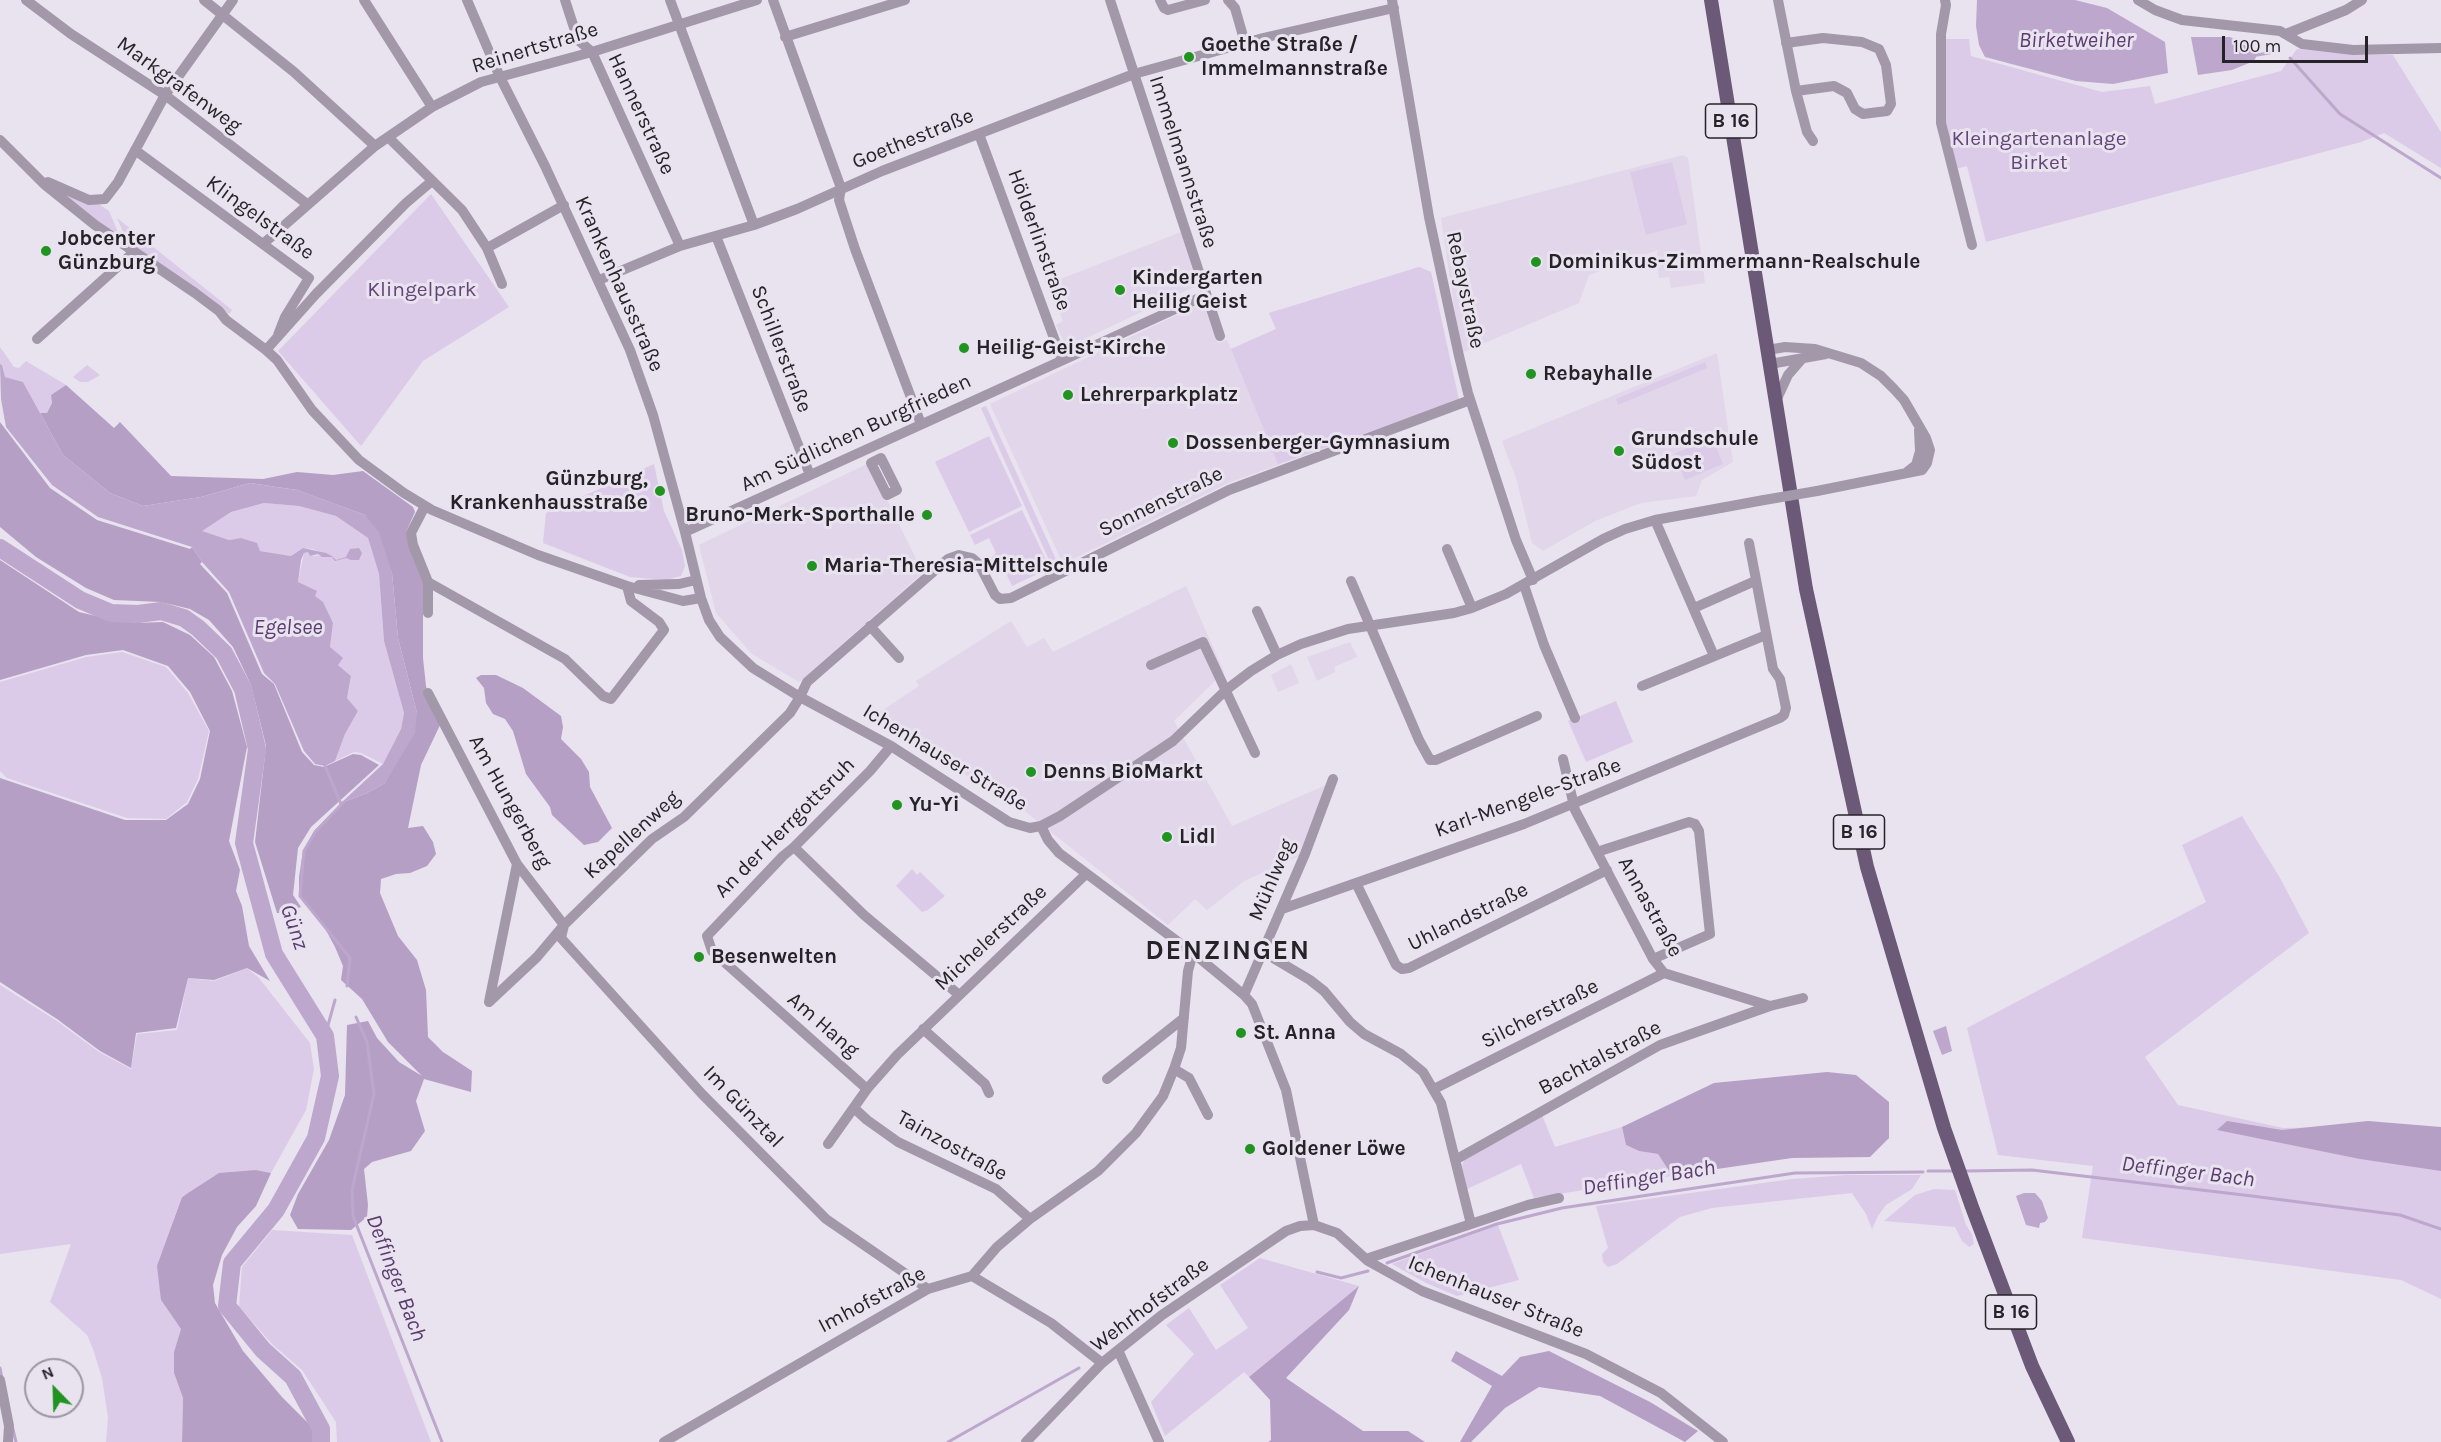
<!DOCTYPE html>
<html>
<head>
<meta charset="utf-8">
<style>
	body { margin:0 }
	#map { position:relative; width:2441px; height:1442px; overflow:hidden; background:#e9e2ef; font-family:Karla,sans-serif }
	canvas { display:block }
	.north { position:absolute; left:24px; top:1358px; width:60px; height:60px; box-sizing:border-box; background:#e9e2ef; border:2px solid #9b969f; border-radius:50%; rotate:337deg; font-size:16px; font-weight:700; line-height:24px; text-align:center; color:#262328 }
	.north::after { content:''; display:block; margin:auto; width:21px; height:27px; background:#209320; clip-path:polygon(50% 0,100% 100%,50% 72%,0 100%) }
	.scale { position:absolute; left:2222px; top:36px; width:146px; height:27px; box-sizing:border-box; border:3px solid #262328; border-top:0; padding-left:8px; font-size:18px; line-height:21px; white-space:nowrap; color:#262328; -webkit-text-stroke:4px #e9e2ef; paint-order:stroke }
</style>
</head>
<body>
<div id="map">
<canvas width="2441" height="1442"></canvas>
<div class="north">N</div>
<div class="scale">100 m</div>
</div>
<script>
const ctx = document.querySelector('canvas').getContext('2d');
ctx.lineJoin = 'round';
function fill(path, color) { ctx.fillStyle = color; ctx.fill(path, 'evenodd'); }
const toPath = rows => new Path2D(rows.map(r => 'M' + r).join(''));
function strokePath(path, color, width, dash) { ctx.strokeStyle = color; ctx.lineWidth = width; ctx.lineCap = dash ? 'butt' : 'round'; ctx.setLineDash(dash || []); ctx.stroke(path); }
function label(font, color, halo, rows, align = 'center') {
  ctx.font = font + ' Karla,sans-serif'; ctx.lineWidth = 6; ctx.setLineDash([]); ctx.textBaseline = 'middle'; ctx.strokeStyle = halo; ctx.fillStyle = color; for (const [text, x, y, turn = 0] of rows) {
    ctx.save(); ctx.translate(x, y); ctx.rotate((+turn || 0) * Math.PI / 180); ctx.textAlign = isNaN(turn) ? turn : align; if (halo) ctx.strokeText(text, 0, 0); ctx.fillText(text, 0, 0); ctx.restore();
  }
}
fill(toPath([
	[1683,155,1688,158,1705,283,1671,288,1669,277,1659,278,1656,257,1658,250,1589,275,1579,303,1461,353,1441,218],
	[1181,232,1195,278,1194,287,1072,345,1065,344,1056,325,1063,321,1048,284],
	[1419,267,1431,272,1459,400,1228,483,1063,564,990,404,1204,302,1218,343,1227,340,1231,349,1276,329,1269,313],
	[1717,353,1733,462,1702,480,1696,496,1641,503,1595,521,1543,551,1532,543,1517,481,1502,441],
	[869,463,923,573,799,682,752,654,716,613,699,545],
	[1186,586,1224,672,1174,721,1232,826,1326,785,1300,856,1244,881,1207,910,1195,899,1168,925,1021,808,871,718,919,686,916,681,1011,621,1027,647,1044,638,1053,652],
	[1350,642,1357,657,1334,667,1335,672,1317,681,1307,657],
	[1291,664,1299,683,1278,692,1271,675]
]), '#e2d6ea');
fill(toPath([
	[1946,39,1969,39,1971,56,2102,92,2150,86,2155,104,2281,71,2297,49,2356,55,2393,55,2441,132,2441,168,2384,133,2361,142,1986,242,1967,166,1955,169,1944,124],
	[1672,162,1687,224,1646,235,1630,172],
	[58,192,99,204,109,211,121,239],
	[431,194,509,307,423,361,361,446,278,351],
	[117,218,232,310,229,314,211,299,128,243],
	[1419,267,1431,272,1459,400,1278,464,1231,349,1276,329,1269,313],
	[0,347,14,367,19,368,26,361,66,385,51,395,52,403,47,413,40,413,23,382,5,377,2,365,0,364],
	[1705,362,1707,368,1618,405,1616,399],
	[87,365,100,375,88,382,80,382,73,377],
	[986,406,1059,566,1053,569,981,408],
	[989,436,1022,506,969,532,935,462],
	[1712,437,1723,464,1685,480,1674,454],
	[654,464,664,511,682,550,685,566,681,576,666,580,630,577,543,543,546,513],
	[264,503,299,506,336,516,368,538,379,574,384,641,404,713,401,729,383,764,361,753,354,752,335,761,345,734,358,711,347,698,351,676,338,665,330,647,333,623,315,596,298,582,304,553,308,552,310,556,328,555,313,549,303,548,291,556,260,551,256,543,241,538,229,540,201,531,231,512],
	[1022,510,1050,568,1012,586,1002,565,994,565,991,558,996,553,989,538,975,545,970,535],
	[122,652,166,667,188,693,209,731,198,779,187,802,166,819,127,818,7,778,0,771,0,682,86,657],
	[1616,701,1633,742,1586,762,1568,721],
	[2242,816,2280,878,2309,933,2145,1057,2178,1105,2283,1128,2403,1126,2441,1131,2441,1299,2401,1280,2082,1238,2093,1166,1998,1155,1967,1028,2206,902,2182,845],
	[912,869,917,875,920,872,945,896,928,910,922,912,896,886],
	[247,968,259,978,310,1043,314,1069,306,1110,271,1173,255,1170,182,1196,172,1224,161,1300,181,1329,174,1352,174,1373,183,1398,182,1442,106,1442,108,1418,102,1378,93,1349,87,1335,50,1302,71,1244,0,1254,0,985,57,1021,99,1052,131,1069,137,1034,177,1030,188,978,214,981],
	[1542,1115,1555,1147,1622,1127,1626,1145,1639,1151,1658,1154,1671,1174,1683,1174,1534,1198,1521,1164,1467,1189,1462,1166,1464,1160],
	[1847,1175,1921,1175,1912,1189,1886,1205,1878,1216,1872,1229,1866,1214,1852,1193,1712,1208,1680,1217,1617,1264,1608,1267,1603,1262,1602,1254,1608,1248,1596,1206,1792,1179],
	[1934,1189,1955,1190,1966,1225,1972,1234,1974,1244,1969,1247,1962,1241,1955,1227,1884,1221,1915,1195],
	[1498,1225,1519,1280,1457,1296,1426,1283,1392,1264],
	[272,1230,352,1235,431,1442,337,1442,336,1422,302,1370,272,1344,239,1307,242,1267],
	[1260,1258,1359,1286,1249,1377,1244,1372,1165,1436,1151,1402,1194,1354,1166,1325,1189,1308,1216,1350,1248,1328,1220,1285]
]), '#dbcbe8');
fill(toPath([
	[66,385,114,428,120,422,171,476,263,479,297,472,333,475,363,471,413,507,415,512,406,532,423,578,423,658,426,686,429,698,442,721,421,765,408,828,423,826,433,842,436,854,427,866,410,873,396,874,381,879,380,893,398,936,417,960,426,990,428,1037,443,1052,472,1071,471,1092,424,1079,416,1101,425,1131,411,1151,372,1162,364,1169,368,1205,367,1217,351,1230,298,1229,290,1215,298,1194,329,1140,345,1095,347,1025,368,1021,377,1038,399,1062,422,1076,388,1042,362,999,341,980,343,966,335,947,321,921,299,896,299,877,303,851,314,831,341,803,367,793,385,783,417,713,398,638,392,573,365,515,297,490,250,483,201,497,143,506,110,493,63,455,40,413,47,413,52,403,51,395],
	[0,422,50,488,97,520,190,549,192,547,202,562,200,564,227,593,262,674,274,684,302,752,314,765,324,767,353,754,361,755,379,765,311,827,298,848,293,895,301,907,286,913,277,913,255,842,266,746,251,685,233,647,209,620,190,609,161,602,114,600,86,588,36,557,0,527],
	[0,560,79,612,109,619,137,623,163,622,190,635,214,657,232,691,247,747,229,841,240,870,236,891,242,906,249,946,270,981,247,968,214,980,188,978,176,1028,136,1033,131,1068,100,1051,57,1019,0,982,0,778,125,820,166,820,188,804,200,779,210,731,190,692,168,666,123,650,86,655,0,680],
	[481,675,496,675,523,688,561,716,563,727,561,739,581,759,589,772,590,787,612,828,598,842,584,845,552,815,550,807,526,774,513,731,505,719,493,714,486,703,484,688,476,678],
	[1827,1072,1856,1075,1889,1102,1889,1138,1870,1157,1792,1158,1683,1174,1671,1174,1658,1154,1639,1151,1626,1145,1622,1127,1714,1083],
	[2227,1121,2282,1130,2368,1121,2441,1127,2441,1171,2360,1159,2217,1130],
	[256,1170,271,1173,256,1206,237,1227,222,1255,213,1285,215,1303,243,1351,282,1397,312,1427,313,1442,182,1442,183,1398,174,1373,174,1352,181,1329,161,1300,157,1266,182,1197,219,1173],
	[1359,1286,1349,1310,1286,1378,1363,1431,1408,1431,1425,1442,1268,1442,1271,1440,1270,1400,1249,1377],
	[1456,1351,1502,1376,1520,1357,1549,1351,1650,1402,1698,1431,1685,1442,1600,1396,1539,1387,1505,1408,1471,1442,1460,1442,1492,1386,1451,1361]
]), '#b59fc5');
fill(toPath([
	[1977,0,2075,0,2107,8,2165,42,2168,73,2113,84,2076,81,1985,57,1979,45,1976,26],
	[2191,37,2230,37,2255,51,2257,55,2254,61,2232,70,2198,75],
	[0,364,2,365,5,377,23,382,63,455,110,493,143,506,201,497,250,483,297,490,365,515,379,532,392,573,398,638,417,713,415,733,385,783,367,793,341,803,383,764,401,729,404,713,384,641,379,574,368,538,336,516,299,506,264,503,231,512,202,531,229,540,241,538,257,543,260,551,291,556,303,548,326,553,332,556,336,560,346,557,350,549,359,548,362,553,359,560,351,560,346,558,335,561,332,557,322,557,318,554,310,556,308,552,304,553,301,560,298,582,317,591,315,596,323,602,333,623,330,647,343,658,338,665,351,676,347,698,358,711,345,734,335,761,325,766,315,764,304,751,275,684,264,673,229,592,202,562,192,547,98,517,52,485,6,427,1,399],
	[1946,1026,1952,1051,1942,1055,1933,1031],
	[2024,1193,2035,1193,2042,1201,2048,1218,2045,1222,2040,1223,2039,1228,2026,1225,2016,1196]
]), '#bda7cd');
strokePath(toPath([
	[2257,55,2269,53],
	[2290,58,2340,114,2441,178],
	[325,766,341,804],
	[344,802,316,831,304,851,300,896,350,958,347,986],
	[356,1017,367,1042,374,1094,352,1190,353,1216,442,1442],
	[325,1036,335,1000],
	[1928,1171,1955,1171],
	[1965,1171,2032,1170,2252,1196,2400,1215,2441,1229],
	[1387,1263,1497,1224,1562,1208,1795,1173,1923,1172],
	[1317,1272,1341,1278,1368,1271],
	[0,1368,2,1379],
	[13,1429,16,1442],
	[948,1442,1079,1368]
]), '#bda7cd', 3);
strokePath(toPath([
	[0,548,80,600,111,613,138,614,161,611,184,618,198,628,224,653,243,689,257,749,244,843,274,954,325,1036,330,1076,316,1138,276,1210,232,1263,227,1306,263,1350,293,1377,321,1429,321,1442]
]), '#bda7cd', 18);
strokePath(toPath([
	[26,0,71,34,165,95,307,204],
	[204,0,294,72,375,146],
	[364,0,432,107],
	[467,0,500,77,545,166,630,350,653,415,685,532,701,598,709,620,720,637,753,668,800,697,891,746,1009,822,1030,828,1041,826,1060,816,1173,741,1226,690,1251,671,1277,655,1301,644,1348,629,1454,613,1472,608,1506,594,1603,539,1625,529,1655,520,1764,500],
	[565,0,578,40,592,52,680,246],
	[670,0,754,225],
	[773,0,841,188,839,200,855,249,921,424],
	[1110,0,1220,336],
	[1160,0,1164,8,1168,10,1205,0],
	[1228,0,1235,8,1245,43],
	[1392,0,1429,217,1459,356,1468,393,1516,540,1533,580],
	[1778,0,1796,91,1807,132,1813,141],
	[1945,0,1946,5,1941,34,1941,123,1972,245],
	[2138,0,2155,10,2182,20,2280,31,2302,44,2353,50,2441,48],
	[2286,34,2346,10,2362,0],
	[785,37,905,0],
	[1786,43,1823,38,1862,42,1879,49,1886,65,1891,104,1887,111,1863,114,1855,109,1847,93,1834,86,1796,91],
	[979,134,1062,360],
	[388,137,462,210,487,248,502,284],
	[0,140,44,184,95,225,195,293,219,311,226,320,266,350,277,360,312,410,359,460,404,493,432,510,538,555,627,586,683,601,701,598],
	[135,150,309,278,285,317,278,335],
	[45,184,48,182,89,200,105,199,118,182,165,95,233,0],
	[716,236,810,475],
	[263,244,375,146,432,107,481,82,592,52,757,0],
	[487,248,564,205],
	[599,280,680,246,754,225,797,209,882,171,1134,74,1263,38,1394,8],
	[37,339,134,252],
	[266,350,316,294,406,203,432,181],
	[1768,350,1785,347,1815,349,1861,363,1881,376,1894,389,1904,400,1926,438,1930,450,1927,463,1922,470,1817,491],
	[1770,364,1826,354],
	[1776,401,1788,375,1801,360],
	[881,458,897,490,887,495,871,463,881,458],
	[1907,472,1916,465,1920,451,1919,430],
	[425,506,411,533,413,545,428,582,565,659,603,696,611,699,664,630,659,622,631,601,627,586],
	[1655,520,1714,656],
	[685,532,1206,295],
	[1447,549,1472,608],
	[1351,581,1419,740,1430,760,1436,760,1537,716],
	[639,585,679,584,696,580],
	[1524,585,1544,645,1575,718],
	[1694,608,1755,581],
	[1257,611,1277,655],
	[428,613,428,582],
	[870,626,899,658],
	[1151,665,1203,642,1255,753],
	[1642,686,1766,635],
	[428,693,517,864,564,925,561,938,702,1094,826,1219,928,1289],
	[1563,759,1575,810,1653,959,1664,973,1770,1006],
	[1041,826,1048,840,1059,853,1193,953,1244,995,1252,1004,1286,1090,1314,1225],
	[794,847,864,915,958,994],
	[1597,852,1689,822,1695,824,1699,831,1710,934,1653,959],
	[1356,883,1396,965,1402,969,1409,968,1607,870],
	[1282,909,1524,824,1780,718,1784,715,1786,708,1780,679,1773,669,1749,543],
	[1263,952,1310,980,1324,991,1350,1022,1364,1034,1401,1054,1423,1072,1441,1103,1471,1224],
	[1244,995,1305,854,1333,779],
	[489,1002,537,957,564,925,652,839,684,817,790,713,800,697,807,682,948,559,959,555,972,558,979,564,995,595,1000,599,1011,598,1229,490,1470,400],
	[489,1002,517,864],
	[923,1029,985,1084,989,1093],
	[1174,1069,1189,1078,1208,1115],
	[1107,1079,1184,1018],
	[867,1089,712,951,707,936,783,856,794,847,870,771,891,746],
	[1434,1089,1664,973],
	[854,1108,867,1120,898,1142,996,1189,1030,1219],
	[828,1144,867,1089,897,1055,1085,875],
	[1455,1160,1660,1045,1770,1006,1803,998],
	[1366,1259,1528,1205,1559,1198],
	[972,1276,1051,1323,1102,1363],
	[1118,1350,1159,1442],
	[0,1380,9,1426,8,1442],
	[664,1442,928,1289,972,1276,997,1247,1030,1219,1098,1171,1136,1133,1163,1096,1174,1069,1181,1048,1188,971,1193,953],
	[1026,1442,1102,1363,1162,1315,1286,1231,1300,1226,1314,1225,1337,1233,1368,1261,1422,1291,1586,1354,1661,1393,1723,1442]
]), '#a298a9', 10);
strokePath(toPath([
	[1711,0,1806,589,1867,867,1944,1128,1972,1207,2032,1366,2068,1442]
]), '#6b5977', 14);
strokePath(toPath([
	[1764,500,1817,491]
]), '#a298a9', 10);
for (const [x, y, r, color] of [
	[1189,57,6,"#209320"],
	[46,251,6,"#209320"],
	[1536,262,6,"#209320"],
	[1120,290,6,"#209320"],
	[964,348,6,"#209320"],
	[1531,374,6,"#209320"],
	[1068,395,6,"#209320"],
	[1173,443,6,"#209320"],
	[1619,451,6,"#209320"],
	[660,491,6,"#209320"],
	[927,515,6,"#209320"],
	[812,566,6,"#209320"],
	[1031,772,6,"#209320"],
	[897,805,6,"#209320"],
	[1167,837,6,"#209320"],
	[699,957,6,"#209320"],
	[1241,1033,6,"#209320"],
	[1250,1149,6,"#209320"]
]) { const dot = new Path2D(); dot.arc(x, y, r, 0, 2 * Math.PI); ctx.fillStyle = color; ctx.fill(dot); strokePath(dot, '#e9e2ef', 2); }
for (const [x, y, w] of [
	[1731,121,51],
	[1859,832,51],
	[2011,1312,51]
]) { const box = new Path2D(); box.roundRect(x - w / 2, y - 17, w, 34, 4.5); ctx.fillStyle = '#e9e2ef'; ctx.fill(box); strokePath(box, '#262328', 1.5); }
label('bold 20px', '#262328', null, [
	["B 16",1731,121],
	["B 16",1859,832],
	["B 16",2011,1312]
]);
label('bold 21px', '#262328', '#e9e2ef', [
	["Goethe Straße /",1201,45],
	["Immelmannstraße",1201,69],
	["Jobcenter",58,239],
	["Günzburg",58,263],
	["Dominikus-Zimmermann-Realschule",1548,262],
	["Kindergarten",1132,278],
	["Heilig Geist",1132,302],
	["Heilig-Geist-Kirche",976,348],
	["Rebayhalle",1543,374],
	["Lehrerparkplatz",1080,395],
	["Grundschule",1631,439],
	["Südost",1631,463],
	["Dossenberger-Gymnasium",1185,443],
	["Günzburg,",648,479,"right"],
	["Krankenhausstraße",648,503,"right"],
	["Bruno-Merk-Sporthalle",915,515,"right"],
	["Maria-Theresia-Mittelschule",824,566],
	["Denns BioMarkt",1043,772],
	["Yu-Yi",909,805],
	["Lidl",1179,837],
	["Besenwelten",711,957],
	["St. Anna",1253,1033],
	["Goldener Löwe",1262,1149]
], 'left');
label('21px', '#262328', '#e9e2ef', [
	["Reinertstraße",535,48,-17],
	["Markgrafenweg",179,85,36],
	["Hannerstraße",641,114,65],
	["Goethestraße",913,139,-22],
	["Immelmannstraße",1183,162,72],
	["Klingelstraße",260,218,36],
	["Hölderlinstraße",1039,240,70],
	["Krankenhausstraße",619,284,66],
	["Rebaystraße",1465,290,78],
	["Schillerstraße",781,349,69],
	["Am Südlichen Burgfrieden",856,433,-25],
	["Sonnenstraße",1161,502,-26],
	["Ichenhauser Straße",945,758,31],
	["Karl-Mengele-Straße",1528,798,-20],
	["Am Hungerberg",510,802,61],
	["An der Herrgottsruh",785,828,-45],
	["Kapellenweg",632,835,-42],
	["Mühlweg",1272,880,-67],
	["Annastraße",1650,907,61],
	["Uhlandstraße",1468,917,-26],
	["Michelerstraße",991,938,-43],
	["Silcherstraße",1540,1014,-27],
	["Am Hang",823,1025,41],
	["Bachtalstraße",1600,1058,-28],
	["Im Günztal",743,1107,46],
	["Tainzostraße",952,1146,29],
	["Ichenhauser Straße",1496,1297,22],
	["Imhofstraße",872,1300,-28],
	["Wehrhofstraße",1150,1305,-37]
]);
label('21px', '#644579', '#e9e2ef', [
	["Kleingartenanlage",2039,139],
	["Birket",2039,163],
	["Klingelpark",422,290]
]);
label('italic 22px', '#5b3c6f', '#e9e2ef', [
	["Birketweiher",2076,41],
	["Egelsee",288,628],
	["Günz",294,927,71],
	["Deffinger Bach",2188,1172,7],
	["Deffinger Bach",1649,1178,-9],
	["Deffinger Bach",396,1278,69]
]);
ctx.letterSpacing = '1.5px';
label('bold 27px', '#262328', '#e9e2ef', [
	["DENZINGEN",1228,951]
]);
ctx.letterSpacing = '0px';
</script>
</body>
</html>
